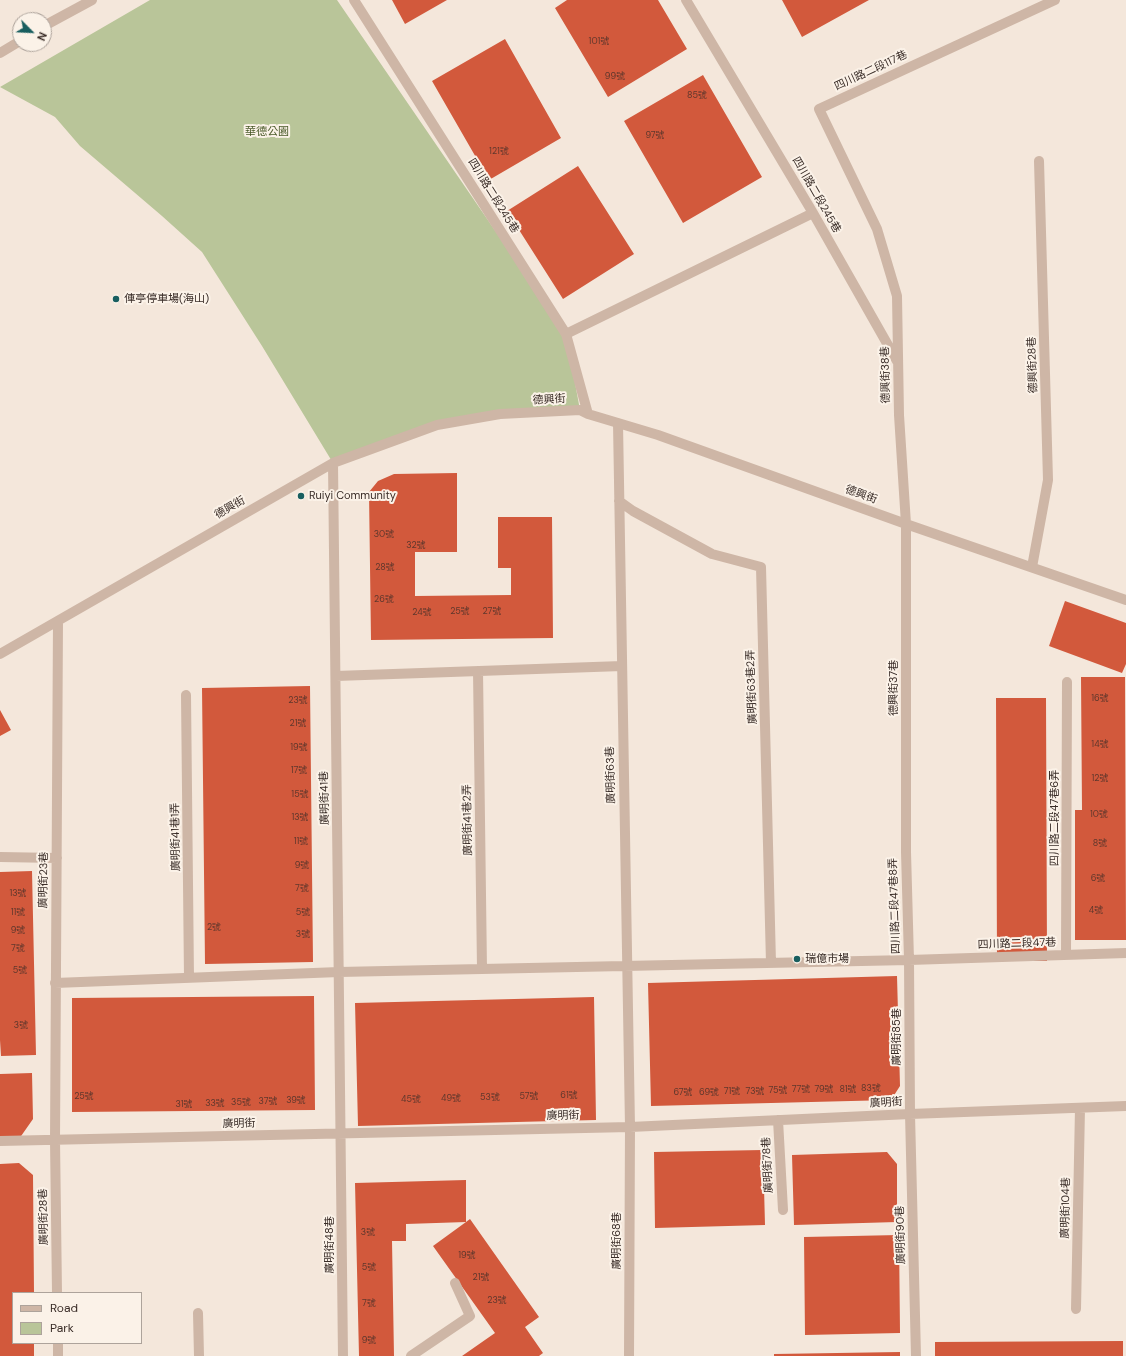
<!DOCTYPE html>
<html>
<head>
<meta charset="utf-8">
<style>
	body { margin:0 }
	#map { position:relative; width:1126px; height:1356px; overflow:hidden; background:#f4e7db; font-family:"DM Sans",sans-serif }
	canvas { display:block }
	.legend { position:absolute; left:12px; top:1292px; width:130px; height:52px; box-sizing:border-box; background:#fbf2e8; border:1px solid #ada39b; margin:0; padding:5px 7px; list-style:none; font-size:12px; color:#392c27 }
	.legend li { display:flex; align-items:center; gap:8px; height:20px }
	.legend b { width:20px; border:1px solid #ada39b }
	.north { position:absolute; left:12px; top:12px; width:40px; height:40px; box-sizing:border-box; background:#fbf2e8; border:1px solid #ada39b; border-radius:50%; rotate:114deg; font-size:11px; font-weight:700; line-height:16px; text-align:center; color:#392c27 }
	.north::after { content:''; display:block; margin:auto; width:14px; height:18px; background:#185e5f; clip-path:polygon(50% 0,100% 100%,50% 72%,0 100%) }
</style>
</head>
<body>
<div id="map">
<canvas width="1126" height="1356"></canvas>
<ul class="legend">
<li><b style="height:5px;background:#ceb6a6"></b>Road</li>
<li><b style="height:11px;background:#b9c599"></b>Park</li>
</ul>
<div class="north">N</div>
</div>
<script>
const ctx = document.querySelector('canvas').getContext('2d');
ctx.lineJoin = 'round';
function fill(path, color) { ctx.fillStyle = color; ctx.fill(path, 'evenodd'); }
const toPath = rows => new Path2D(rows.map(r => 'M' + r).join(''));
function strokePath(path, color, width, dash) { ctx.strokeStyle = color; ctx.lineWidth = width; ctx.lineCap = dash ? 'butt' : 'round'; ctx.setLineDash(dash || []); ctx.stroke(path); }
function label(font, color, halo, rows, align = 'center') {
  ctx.font = font + ' "DM Sans","Noto Sans TC",sans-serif'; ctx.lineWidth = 4; ctx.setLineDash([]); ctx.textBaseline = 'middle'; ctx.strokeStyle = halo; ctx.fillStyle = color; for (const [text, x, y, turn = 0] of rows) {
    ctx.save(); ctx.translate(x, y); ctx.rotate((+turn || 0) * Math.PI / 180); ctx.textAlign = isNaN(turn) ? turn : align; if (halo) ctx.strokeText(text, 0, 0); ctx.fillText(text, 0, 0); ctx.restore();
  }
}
fill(toPath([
	[150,0,337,0,566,334,580,410,437,425,333,463,262,346,202,252,162,216,80,146,55,117,0,87]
]), '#b9c599');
fill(toPath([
	[392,0,447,0,405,24],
	[567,0,658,0,687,49,608,97,555,8],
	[782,0,869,0,802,37],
	[505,39,561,138,489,180,432,81],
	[703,75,762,177,683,223,624,121],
	[578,166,634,254,563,299,507,211],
	[457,473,457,552,415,552,415,596,511,595,511,568,498,568,498,517,552,517,553,638,371,640,369,492,378,481,394,474],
	[1065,601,1126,623,1126,664,1122,673,1049,646],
	[1081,677,1125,677,1126,940,1075,940,1075,810,1082,810],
	[310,686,313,962,205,964,202,688],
	[996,698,1046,698,1047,961,997,961],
	[0,710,11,730,0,736],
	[32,871,36,1055,1,1056,0,1040,0,872],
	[897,976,900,1086,891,1100,651,1106,648,983],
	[314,996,315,1110,72,1112,72,998],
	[594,997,596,1120,358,1126,355,1003],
	[32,1073,33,1119,19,1139,0,1139,0,1074],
	[763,1150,765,1225,655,1228,654,1152],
	[887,1152,897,1164,897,1222,794,1225,792,1155],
	[19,1163,33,1175,34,1293,13,1293,13,1343,34,1343,34,1356,0,1356,0,1164],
	[466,1180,466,1222,470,1219,539,1317,525,1327,543,1353,539,1356,462,1356,495,1333,433,1246,466,1222,406,1224,406,1241,392,1241,394,1356,359,1356,355,1183],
	[899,1235,900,1333,805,1335,804,1237],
	[1123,1341,1123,1356,935,1356,935,1342],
	[900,1352,900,1356,774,1356,774,1354]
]), '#d2593c');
strokePath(toPath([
	[354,0,566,334,588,414],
	[686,0,813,213,897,361],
	[44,26,92,0],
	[0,53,20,41],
	[566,334,813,213],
	[618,423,630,1127,629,1356],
	[333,463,343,1356],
	[619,501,633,511,712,554,761,567,771,963],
	[1032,567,1048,480,1039,161],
	[0,654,333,463,437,425,500,414,580,410,588,414,658,435,906,524,1126,600],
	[478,671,482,969],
	[336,676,622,666],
	[186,695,189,978],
	[0,857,57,858],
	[1066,955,1067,682],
	[55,983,339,972,909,960,1126,953],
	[778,1120,783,1210],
	[0,1141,630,1127,910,1114,1126,1106],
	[57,1293,55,1140,58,621],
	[1076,1309,1080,1108],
	[198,1313,199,1356],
	[58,1343,58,1356],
	[411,1356,470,1316,455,1283],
	[916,1356,910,1114,909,960,906,852,906,524,899,415,897,296,877,229,819,109,1055,0]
]), '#ceb6a6', 10);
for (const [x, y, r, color] of [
	[116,299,4,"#185e5f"],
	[301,496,4,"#185e5f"],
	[797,959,4,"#185e5f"]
]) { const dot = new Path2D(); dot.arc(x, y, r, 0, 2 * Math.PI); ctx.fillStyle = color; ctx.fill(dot); strokePath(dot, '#fbf2e8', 1.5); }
label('9px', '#5f372c', null, [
	["101號",599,42],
	["99號",615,77],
	["85號",697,96],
	["97號",655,136],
	["121號",499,152],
	["30號",384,535],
	["32號",416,546],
	["28號",385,568],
	["26號",384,600],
	["25號",460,612],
	["27號",492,612],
	["24號",422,613],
	["16號",1100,699],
	["23號",298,701],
	["21號",298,724],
	["14號",1100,745],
	["19號",299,748],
	["17號",299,771],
	["12號",1100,779],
	["15號",300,795],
	["10號",1099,815],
	["13號",300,818],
	["11號",301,842],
	["8號",1100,844],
	["9號",302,866],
	["6號",1098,879],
	["7號",302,889],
	["13號",18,894],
	["4號",1096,911],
	["11號",18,913],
	["5號",303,913],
	["2號",214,928],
	["9號",18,931],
	["3號",303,935],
	["7號",18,949],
	["5號",20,971],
	["3號",21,1026],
	["83號",871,1089],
	["77號",801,1090],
	["79號",824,1090],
	["81號",848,1090],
	["75號",778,1091],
	["71號",732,1092],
	["73號",755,1092],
	["67號",683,1093],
	["69號",709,1093],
	["61號",569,1096],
	["25號",84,1097],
	["57號",529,1097],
	["53號",490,1098],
	["49號",451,1099],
	["45號",411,1100],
	["39號",296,1101],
	["37號",268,1102],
	["35號",241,1103],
	["33號",215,1104],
	["31號",184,1105],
	["3號",368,1233],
	["19號",467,1256],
	["5號",369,1268],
	["21號",481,1278],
	["23號",497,1301],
	["7號",369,1304],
	["9號",369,1341]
]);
label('11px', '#392c27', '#fbf2e8', [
	["四川路二段117巷",871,71,-25],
	["四川路二段245巷",816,195,60],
	["四川路二段245巷",493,196,58],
	["德興街28巷",1033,365,-92],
	["德興街38巷",886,375,-91],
	["德興街",549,400,-3],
	["德興街",861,495,20],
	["德興街",230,508,-30],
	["廣明街63巷2弄",752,687,-92],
	["德興街37巷",894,688,-90],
	["廣明街63巷",611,775,-91],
	["廣明街41巷",325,798,-91],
	["四川路二段47巷6弄",1055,818,-90],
	["廣明街41巷2弄",468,820,-91],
	["廣明街41巷1弄",176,837,-91],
	["廣明街23巷",44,880,-89],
	["四川路二段47巷8弄",895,906,-92],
	["四川路二段47巷",1017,944,-2],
	["廣明街85巷",897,1037,-90],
	["廣明街",886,1103,-3],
	["廣明街",563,1116,-1],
	["廣明街",239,1124,-1],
	["廣明街78巷",768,1165,-93],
	["廣明街104巷",1066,1208,-89],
	["廣明街28巷",44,1217,-91],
	["廣明街90巷",901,1235,-91],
	["廣明街68巷",617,1241,-90],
	["廣明街48巷",330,1245,-90]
]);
label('11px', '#4a5a29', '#fbf2e8', [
	["華德公園",267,132]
]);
label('11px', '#392c27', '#fbf2e8', [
	["俥亭停車場(海山)",124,299],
	["Ruiyi Community",309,496],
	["瑞億市場",805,959]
], 'left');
</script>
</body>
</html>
